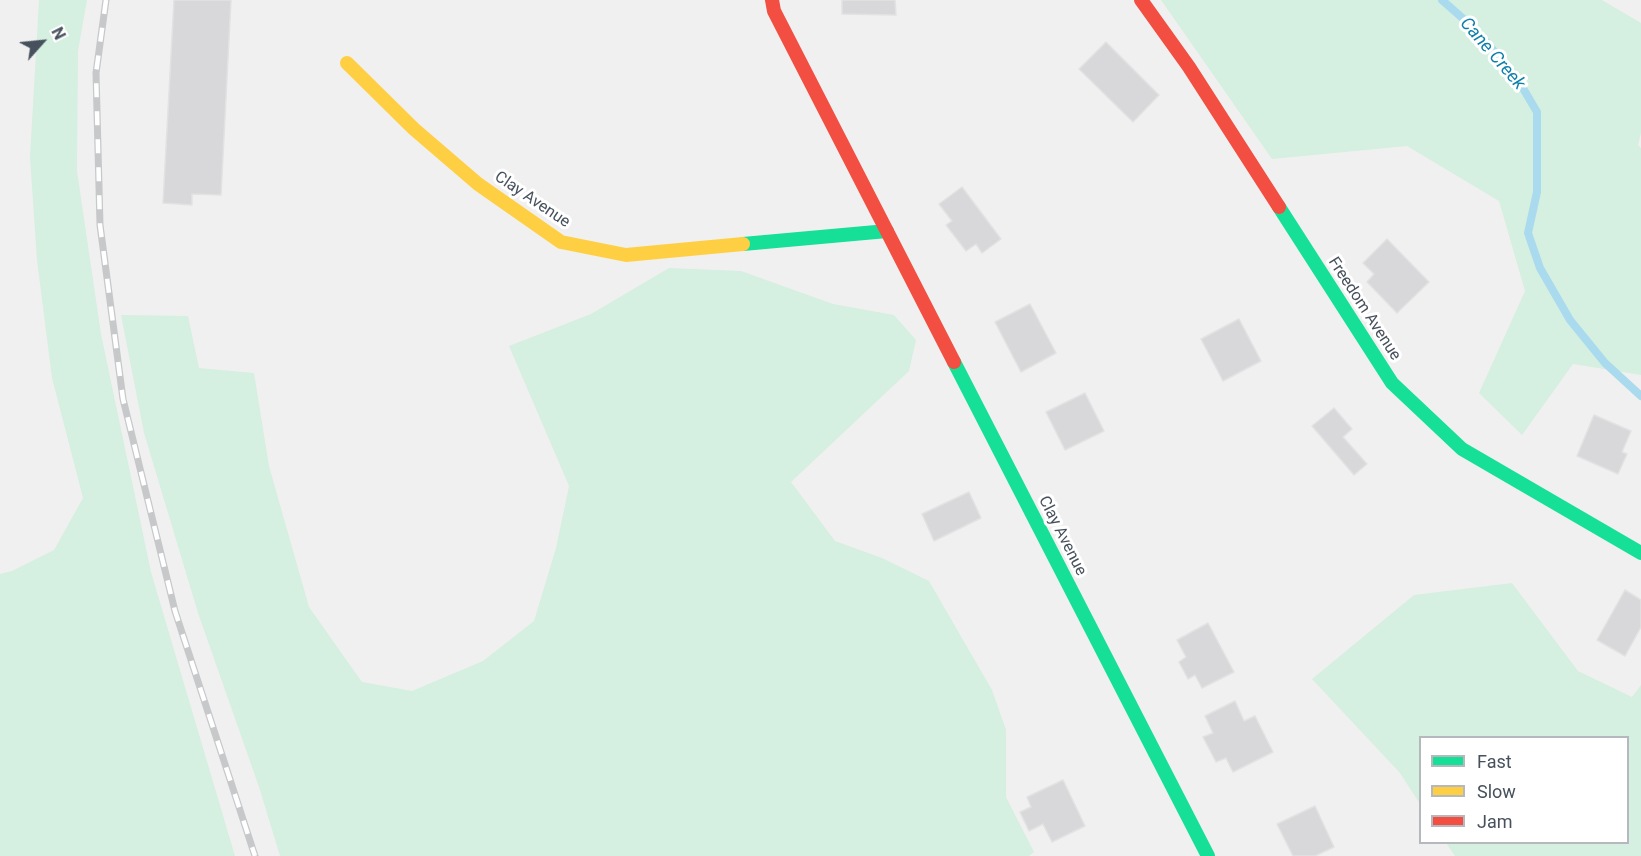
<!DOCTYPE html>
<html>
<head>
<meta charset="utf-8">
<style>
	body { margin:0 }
	#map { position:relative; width:1641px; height:856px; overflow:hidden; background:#f1f0f0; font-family:Roboto,sans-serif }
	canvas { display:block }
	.legend { position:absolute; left:1419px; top:736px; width:210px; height:108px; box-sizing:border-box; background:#fff; border:2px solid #b5b9be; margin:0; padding:8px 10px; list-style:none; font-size:18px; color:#47515d }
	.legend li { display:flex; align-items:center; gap:12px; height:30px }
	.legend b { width:30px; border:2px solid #b5b9be }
	.north { position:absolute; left:12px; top:12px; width:60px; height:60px; -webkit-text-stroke:4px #fff; paint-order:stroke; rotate:63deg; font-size:16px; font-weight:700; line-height:24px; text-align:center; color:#47515d }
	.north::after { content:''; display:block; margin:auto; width:21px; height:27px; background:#47515d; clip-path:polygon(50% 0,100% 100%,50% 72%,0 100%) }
</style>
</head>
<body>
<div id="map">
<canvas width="1641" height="856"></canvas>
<ul class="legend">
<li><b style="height:8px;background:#16e098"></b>Fast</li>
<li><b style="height:8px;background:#ffcf43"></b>Slow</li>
<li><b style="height:8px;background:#f24e42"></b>Jam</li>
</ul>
<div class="north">N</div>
</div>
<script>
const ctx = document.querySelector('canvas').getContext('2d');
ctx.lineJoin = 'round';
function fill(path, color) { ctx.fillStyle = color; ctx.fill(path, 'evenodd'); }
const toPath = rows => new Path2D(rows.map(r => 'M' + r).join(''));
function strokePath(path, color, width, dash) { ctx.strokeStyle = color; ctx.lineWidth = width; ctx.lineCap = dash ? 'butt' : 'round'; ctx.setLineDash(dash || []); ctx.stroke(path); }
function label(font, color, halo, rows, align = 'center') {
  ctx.font = font + ' Roboto,sans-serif'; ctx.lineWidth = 6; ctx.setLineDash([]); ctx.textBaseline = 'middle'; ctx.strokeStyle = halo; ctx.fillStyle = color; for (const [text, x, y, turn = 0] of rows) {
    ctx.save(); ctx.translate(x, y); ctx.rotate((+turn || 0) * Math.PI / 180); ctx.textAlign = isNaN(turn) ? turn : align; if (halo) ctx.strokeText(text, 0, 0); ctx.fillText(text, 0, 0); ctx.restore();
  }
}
fill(toPath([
	[39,0,87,0,78,51,77,171,101,334,151,572,235,856,0,856,0,574,12,571,54,550,83,498,52,378,37,260,30,157],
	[1161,0,1602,0,1641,23,1641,133,1638,145,1641,148,1641,375,1573,364,1522,435,1479,393,1525,291,1499,201,1407,146,1272,159],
	[669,268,741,271,833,304,894,315,916,340,909,371,791,482,835,541,882,558,929,581,992,690,1006,730,1006,797,1034,852,1029,856,280,856,259,787,198,613,144,433,121,315,188,316,199,368,254,373,269,466,309,607,362,682,412,691,483,661,534,621,556,548,569,486,509,346,591,314],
	[1512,583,1578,671,1632,697,1641,685,1641,856,1455,856,1446,843,1628,842,1628,738,1420,738,1420,804,1400,773,1312,679,1414,595]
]), '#d5efe1');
strokePath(toPath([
	[1442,0,1476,30,1517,78,1537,112,1537,192,1528,233,1540,268,1570,320,1605,363,1641,396]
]), '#aadaed', 8);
const building = toPath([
	[174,0,231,0,221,195,192,194,192,205,163,203,174,0],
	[842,0,895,0,896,15,842,14,842,0],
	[1106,42,1159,95,1133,122,1079,69,1106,42],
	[962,187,1001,239,982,253,976,244,966,251,946,225,952,221,939,204,962,187],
	[1387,239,1429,282,1397,313,1367,282,1374,274,1363,263,1387,239],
	[1030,304,1056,353,1021,372,995,322,1030,304],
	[1239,319,1261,361,1223,381,1201,339,1239,319],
	[1085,393,1104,431,1065,450,1046,412,1085,393],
	[1334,408,1352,429,1343,437,1367,464,1354,475,1312,426,1334,408],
	[1594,415,1631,431,1622,452,1627,454,1618,474,1577,456,1594,415],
	[969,492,981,518,934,541,922,514,969,492],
	[1625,590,1641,600,1641,627,1625,656,1597,640,1625,590],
	[1208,623,1234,672,1202,688,1195,675,1188,679,1179,662,1186,657,1177,640,1208,623],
	[1235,701,1244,721,1255,716,1273,752,1233,772,1226,758,1216,762,1203,737,1213,733,1205,716,1235,701],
	[1063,780,1085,826,1052,842,1043,824,1029,831,1020,812,1031,807,1027,797,1063,780],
	[1315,806,1334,847,1315,856,1293,856,1277,824,1315,806]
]);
fill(building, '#d8d8da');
strokePath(building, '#e2e2e3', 1.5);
strokePath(toPath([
	[1279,207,1392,383,1462,449,1641,553],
	[743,244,887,231],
	[954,362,1208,856]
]), '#16e098', 14);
strokePath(toPath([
	[347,63,414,129,478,184,561,242,626,255,743,244]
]), '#ffcf43', 14);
strokePath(toPath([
	[772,0,774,11,954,362],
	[1141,0,1189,67,1279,207]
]), '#f24e42', 14);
const rail = toPath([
	[106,0,96,73,100,225,123,399,175,611,255,856]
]);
strokePath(rail, '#c6c8ca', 7);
strokePath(rail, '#fff', 4.5, [14]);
label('16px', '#47515d', '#fff', [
	["Clay Avenue",532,200,34],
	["Freedom Avenue",1364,309,57],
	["Clay Avenue",1062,536,63]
]);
label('italic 18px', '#0c7fab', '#fff', [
	["Cane Creek",1492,54,49]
]);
</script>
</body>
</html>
